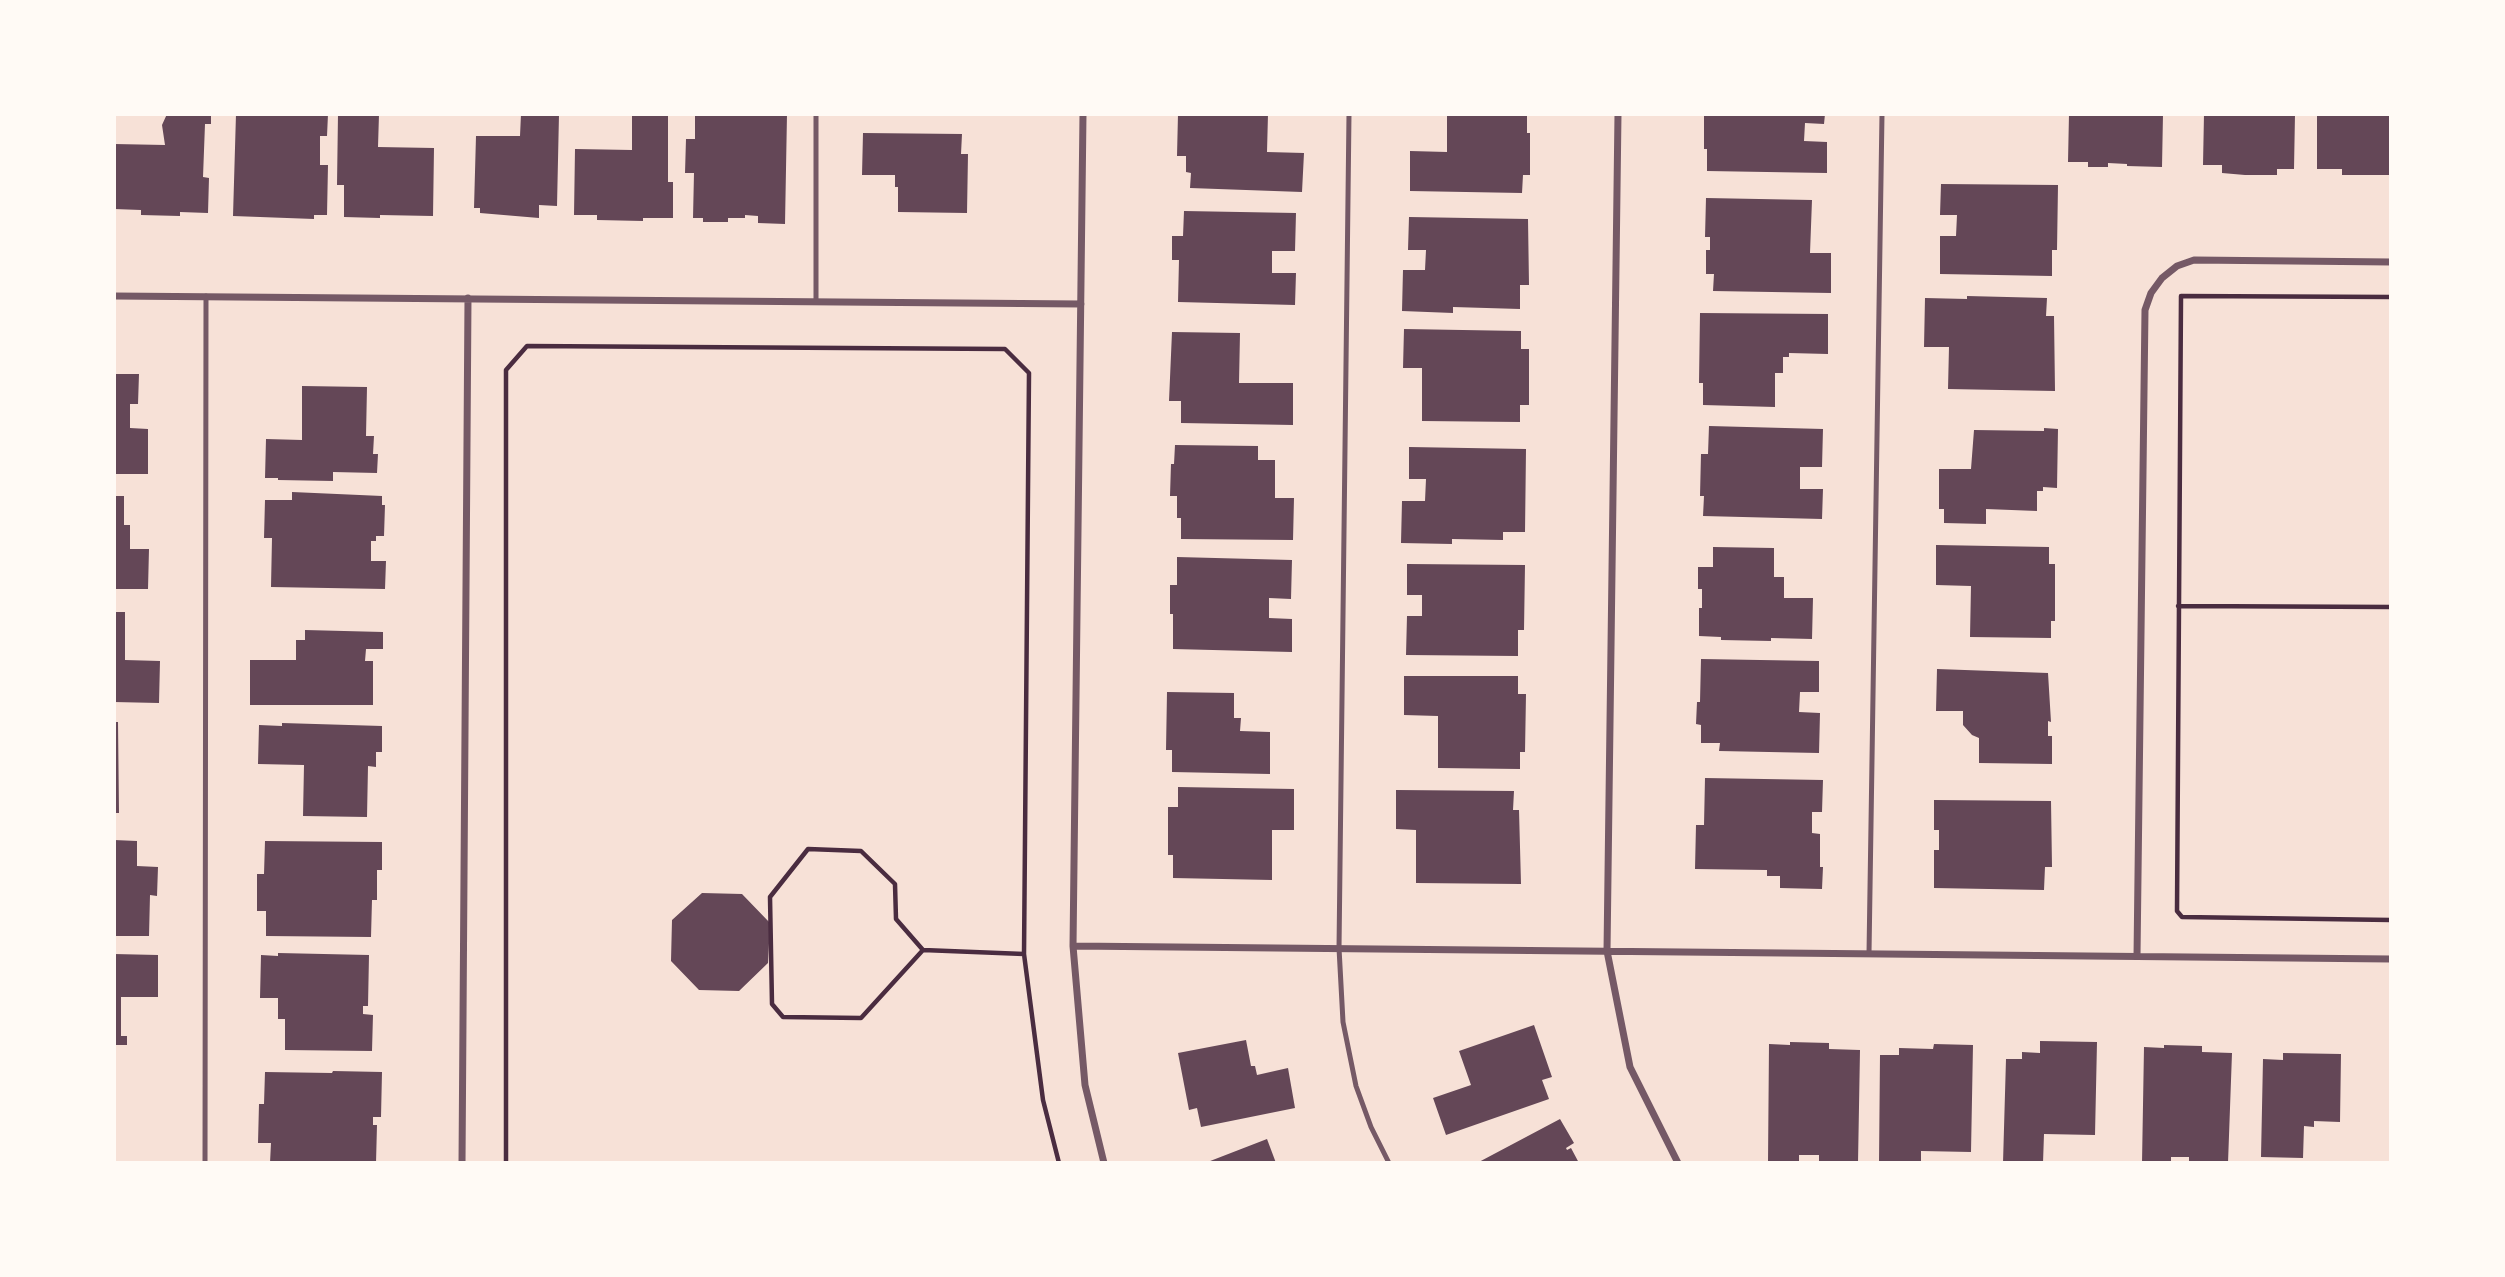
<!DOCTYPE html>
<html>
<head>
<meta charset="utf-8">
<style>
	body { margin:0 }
	#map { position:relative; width:2505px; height:1277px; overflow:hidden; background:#f7e1d7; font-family:"Noto Serif",serif }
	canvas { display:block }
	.frame { position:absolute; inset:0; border:116px solid #fffaf5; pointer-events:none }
</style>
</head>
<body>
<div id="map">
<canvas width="2505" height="1277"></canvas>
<div class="frame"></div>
</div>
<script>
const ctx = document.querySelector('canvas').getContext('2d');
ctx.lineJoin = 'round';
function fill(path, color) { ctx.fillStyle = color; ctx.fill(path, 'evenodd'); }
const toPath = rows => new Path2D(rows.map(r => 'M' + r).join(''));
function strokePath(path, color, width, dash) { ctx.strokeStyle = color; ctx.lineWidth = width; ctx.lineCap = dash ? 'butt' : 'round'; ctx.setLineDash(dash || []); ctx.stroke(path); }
fill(toPath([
	[167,114,211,114,211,124,205,124,203,177,209,178,208,213,180,212,180,216,141,215,141,210,114,209,114,144,165,145,162,125],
	[236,114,328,114,327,136,320,136,320,165,328,165,327,215,314,215,314,219,233,216],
	[338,114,379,114,378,147,434,148,433,216,380,215,380,218,344,217,344,185,337,185],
	[521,114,559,114,557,206,539,205,539,218,480,213,480,208,474,208,476,136,520,136],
	[632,114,668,114,668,182,673,182,673,218,643,218,643,221,597,220,597,215,574,215,575,149,632,150],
	[695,114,787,114,785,224,758,223,758,216,745,215,745,218,728,218,728,222,703,222,703,218,693,218,694,173,685,173,686,139,695,139],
	[1178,114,1268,114,1267,152,1304,153,1302,192,1190,188,1191,173,1186,172,1186,156,1177,156],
	[1447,114,1527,114,1527,133,1530,133,1530,175,1523,175,1522,193,1410,191,1410,151,1447,152],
	[1704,114,1825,114,1824,124,1805,123,1804,141,1827,142,1827,173,1707,171,1707,149,1704,149],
	[2069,114,2163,114,2162,167,2127,166,2127,164,2108,163,2108,167,2088,167,2088,162,2068,162],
	[2204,114,2295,114,2294,169,2277,169,2277,175,2245,175,2222,173,2222,165,2203,165],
	[2317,114,2391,114,2391,175,2342,175,2342,169,2317,169],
	[863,133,962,134,961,154,968,154,967,213,898,212,898,187,895,187,895,175,862,175],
	[1941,184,2058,185,2057,250,2052,250,2052,276,1940,274,1940,236,1956,236,1957,215,1940,215],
	[1706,198,1812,200,1810,253,1831,253,1831,293,1713,291,1714,274,1706,274,1706,250,1710,250,1710,237,1705,237],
	[1184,211,1296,213,1295,251,1272,251,1272,273,1296,273,1295,305,1178,302,1179,260,1172,260,1172,236,1183,236],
	[1409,217,1528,219,1529,285,1520,285,1520,309,1453,307,1453,313,1402,311,1403,270,1425,270,1426,250,1408,250],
	[1967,296,2047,298,2046,316,2054,316,2055,391,1948,389,1949,347,1924,347,1925,298,1967,299],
	[1700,313,1828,314,1828,354,1789,353,1789,357,1783,357,1783,373,1775,373,1775,407,1703,405,1703,383,1699,383],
	[1404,329,1521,331,1521,349,1529,349,1529,405,1520,405,1520,422,1422,421,1422,368,1403,368],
	[1172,332,1240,333,1239,383,1293,383,1293,425,1181,423,1181,401,1169,401],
	[114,374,139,374,138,404,130,404,130,428,148,429,148,474,114,474],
	[302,386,367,387,366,436,374,436,373,454,378,454,377,473,333,472,333,481,278,480,278,478,265,478,266,439,302,440],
	[1709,426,1823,429,1822,467,1800,467,1800,489,1823,489,1822,519,1703,516,1704,496,1700,496,1701,454,1708,454],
	[2044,428,2058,429,2057,488,2043,487,2043,491,2037,491,2037,511,1986,509,1986,524,1944,523,1944,509,1939,509,1939,469,1971,469,1974,430,2044,431],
	[1175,445,1258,446,1258,460,1275,460,1275,498,1294,498,1293,540,1181,539,1181,518,1177,518,1177,496,1170,496,1171,464,1174,464],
	[1409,447,1526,449,1525,532,1503,532,1503,540,1452,539,1452,544,1401,543,1402,501,1425,501,1426,479,1409,479],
	[292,492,382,496,382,505,385,505,384,536,376,536,376,541,371,541,371,561,386,561,385,589,271,587,272,538,264,538,265,500,292,500],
	[114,496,124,496,124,525,130,525,130,549,149,549,148,589,114,589],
	[1936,545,2049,547,2049,564,2055,564,2055,621,2051,621,2051,638,1970,637,1971,586,1936,585],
	[1713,547,1774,548,1774,577,1784,577,1784,598,1813,598,1812,639,1771,638,1771,641,1721,640,1721,637,1699,636,1699,608,1702,608,1702,589,1698,589,1698,567,1713,567],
	[1177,557,1292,560,1291,599,1269,598,1269,618,1292,619,1292,652,1173,649,1173,614,1170,614,1170,585,1177,585],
	[1407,564,1525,565,1524,630,1518,630,1518,656,1406,655,1407,616,1422,616,1422,595,1407,595],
	[114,612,125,612,125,660,160,661,159,703,114,702],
	[305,630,383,632,383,649,366,649,365,661,373,661,373,705,250,705,250,660,296,660,296,640,305,640],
	[1701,659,1819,661,1819,692,1800,692,1799,712,1820,713,1819,753,1719,751,1720,743,1701,743,1701,725,1696,724,1697,702,1700,702],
	[1937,669,2048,673,2051,722,2048,721,2048,736,2052,736,2052,764,1979,763,1979,738,1972,735,1963,725,1963,711,1936,711],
	[1404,676,1518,676,1518,694,1526,694,1525,752,1520,752,1520,769,1438,768,1438,716,1404,715],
	[1167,692,1234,693,1234,718,1241,718,1240,731,1270,732,1270,774,1172,772,1172,750,1166,750],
	[114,722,118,722,119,813,114,813],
	[282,723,382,726,382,752,376,752,376,767,368,766,367,817,303,816,304,765,258,764,259,725,282,726],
	[1705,778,1823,780,1822,812,1812,812,1812,833,1820,834,1820,867,1823,867,1822,889,1780,888,1780,876,1767,876,1767,870,1695,869,1696,825,1704,825],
	[1178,787,1294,789,1294,830,1272,830,1272,880,1173,878,1173,855,1168,855,1168,807,1178,807],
	[1396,790,1514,791,1513,810,1519,810,1521,884,1416,883,1416,830,1396,829],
	[1934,800,2051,801,2052,867,2045,867,2044,890,1934,888,1934,850,1939,850,1939,830,1934,830],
	[114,840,137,841,137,866,158,867,157,896,150,895,149,936,114,936],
	[265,841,382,842,382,870,377,870,377,900,372,900,371,937,266,936,266,911,257,911,257,874,264,874],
	[702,893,742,894,770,923,768,963,739,991,699,990,671,961,672,920],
	[278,953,369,955,368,1006,363,1006,363,1014,373,1015,372,1051,285,1050,285,1019,278,1019,278,998,260,998,261,955,278,956],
	[114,954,158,955,158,997,121,997,121,1036,127,1036,127,1045,114,1045],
	[1534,1025,1552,1077,1542,1080,1549,1099,1446,1135,1433,1098,1471,1085,1459,1051],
	[1246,1040,1251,1066,1255,1066,1257,1075,1288,1068,1295,1108,1201,1127,1197,1108,1189,1110,1178,1053],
	[2040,1041,2097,1042,2095,1135,2044,1134,2043,1163,2003,1163,2006,1059,2022,1059,2022,1052,2040,1053],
	[1790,1042,1829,1043,1829,1049,1860,1050,1858,1163,1819,1163,1819,1155,1799,1155,1799,1163,1768,1162,1769,1044,1790,1045],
	[1934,1044,1973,1045,1971,1152,1921,1151,1921,1163,1879,1163,1880,1055,1899,1055,1899,1048,1933,1049],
	[2164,1045,2202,1046,2202,1052,2232,1053,2228,1163,2189,1163,2189,1157,2171,1157,2171,1163,2142,1163,2144,1047,2164,1048],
	[2283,1053,2341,1054,2340,1122,2314,1121,2314,1127,2304,1126,2303,1158,2261,1157,2263,1059,2283,1060],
	[333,1071,382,1072,381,1117,373,1117,373,1125,377,1125,376,1163,270,1163,271,1143,258,1143,259,1104,264,1104,265,1072,332,1073],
	[1560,1119,1574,1143,1566,1148,1567,1150,1571,1148,1579,1163,1477,1163],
	[1267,1139,1276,1163,1205,1163]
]), '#644757');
strokePath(toPath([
	[2391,297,2181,296,2177,911,2182,917,2391,920],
	[2178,606,2391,607],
	[923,950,861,1018,783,1017,772,1004,770,897,808,849,861,851,895,884,896,919,923,950,1024,954],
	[506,1163,506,370,527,346,1005,349,1029,373,1024,954,1043,1100,1059,1163]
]), '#4a2c40', 4.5);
strokePath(toPath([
	[1349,114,1339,948,1343,1022,1356,1086,1371,1127,1389,1163],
	[816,302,816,114],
	[1869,953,1882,114],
	[205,1163,206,296]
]), '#755966', 5);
strokePath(toPath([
	[1083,114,1073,946,1085,1085,1104,1163],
	[1618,114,1607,951,1630,1067,1678,1163],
	[114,296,1081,304],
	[1073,946,2391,959],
	[2137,956,2145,310,2151,293,2162,278,2177,266,2194,260,2391,262],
	[462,1163,468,298]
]), '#755966', 7);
</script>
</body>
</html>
